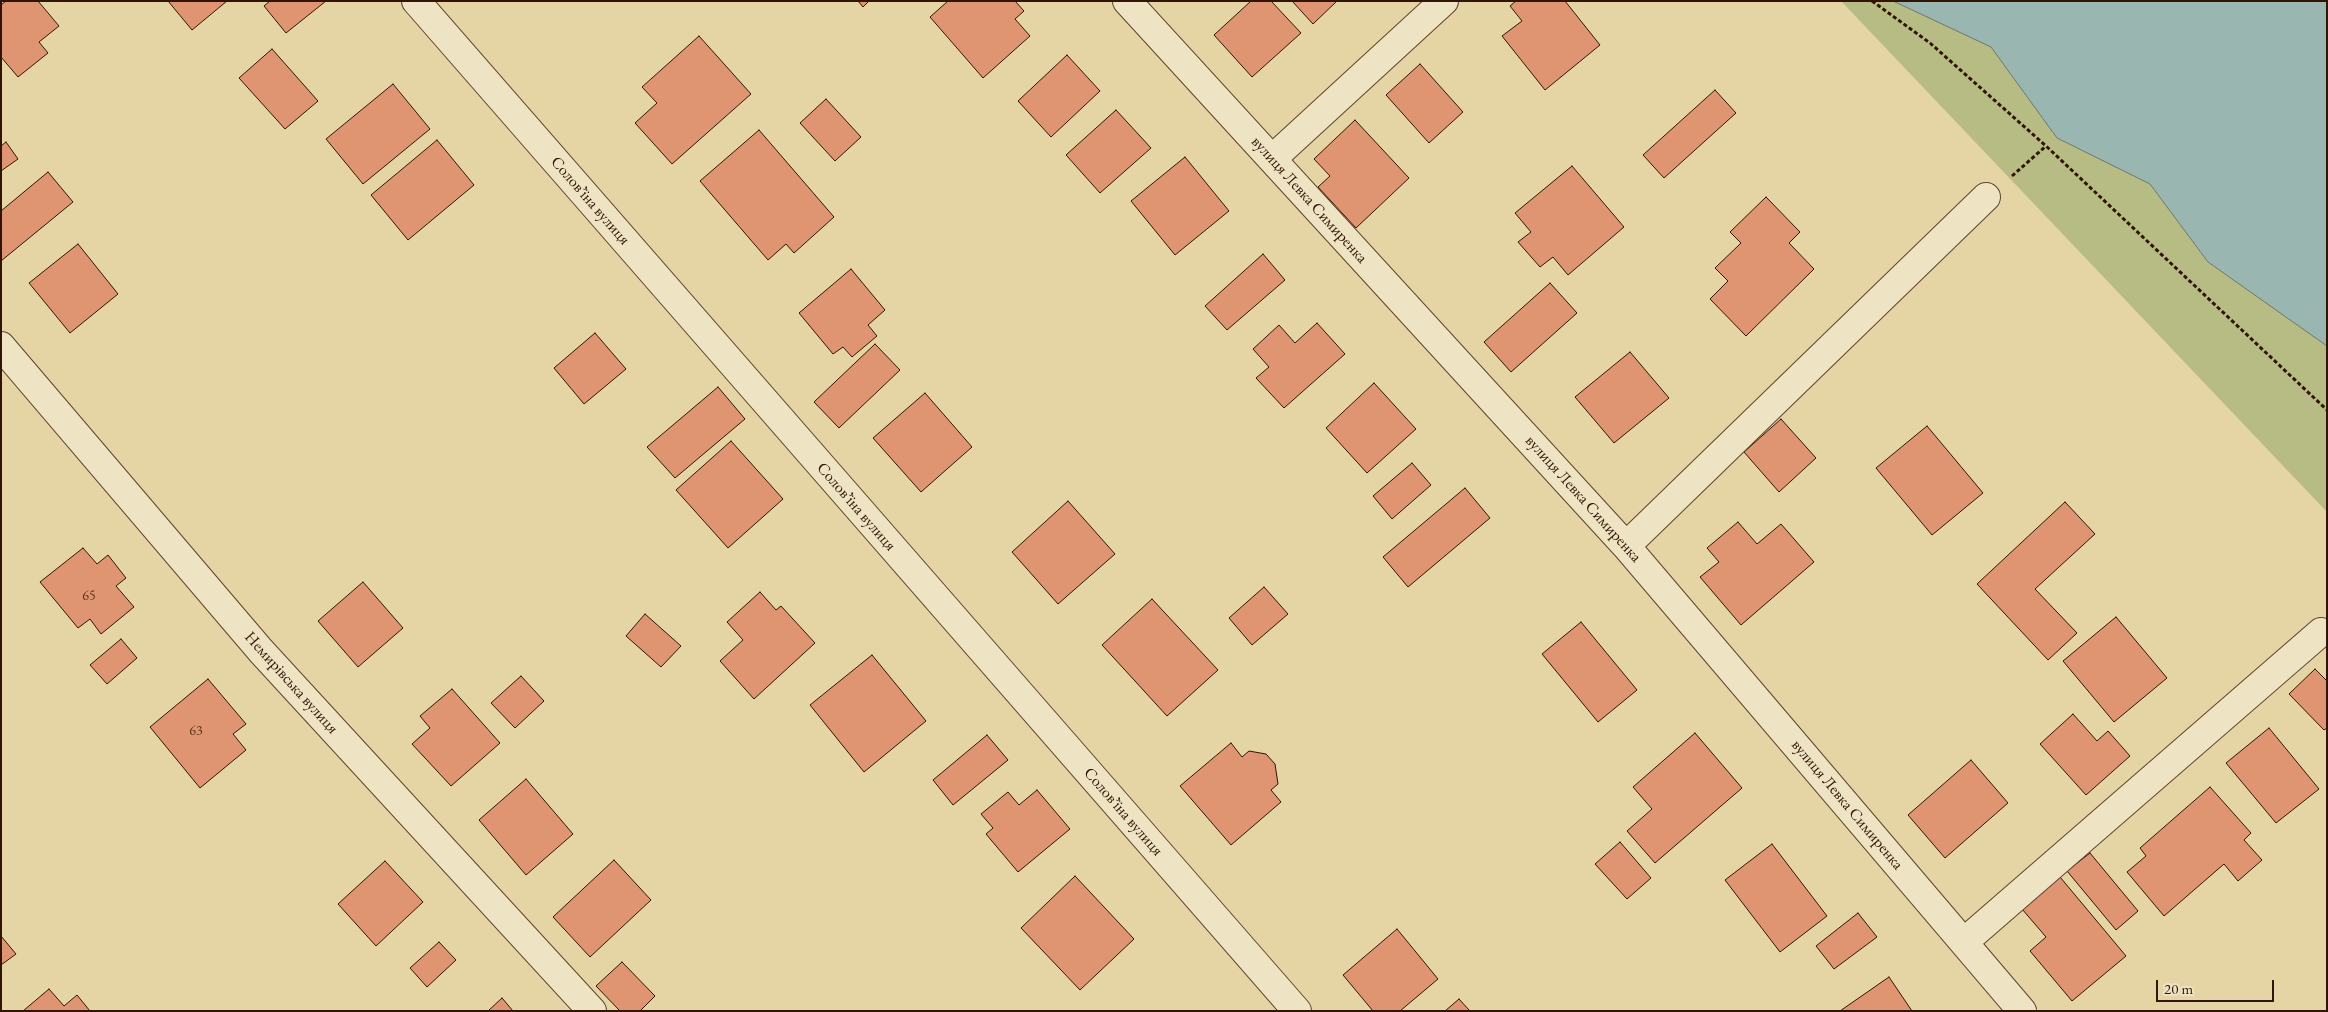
<!DOCTYPE html>
<html>
<head>
<meta charset="utf-8">
<style>
	body { margin:0 }
	#map { position:relative; width:2328px; height:1012px; overflow:hidden; background:#e5d5a4; font-family:"EB Garamond",serif }
	canvas { display:block }
	.frame { position:absolute; inset:0; border:2px solid #311403; pointer-events:none }
	.scale { position:absolute; left:2156px; top:980px; width:118px; height:22px; box-sizing:border-box; border:2px solid #311403; border-top:0; padding-left:6px; font-size:15px; line-height:18px; white-space:nowrap; color:#311403; -webkit-text-stroke:4px #eee4c4; paint-order:stroke }
</style>
</head>
<body>
<div id="map">
<canvas width="2328" height="1012"></canvas>
<div class="frame"></div>
<div class="scale">20 m</div>
</div>
<script>
const ctx = document.querySelector('canvas').getContext('2d');
ctx.lineJoin = 'round';
function fill(path, color) { ctx.fillStyle = color; ctx.fill(path, 'evenodd'); }
const toPath = rows => new Path2D(rows.map(r => 'M' + r).join(''));
function strokePath(path, color, width, dash) { ctx.strokeStyle = color; ctx.lineWidth = width; ctx.lineCap = dash ? 'butt' : 'round'; ctx.setLineDash(dash || []); ctx.stroke(path); }
function label(font, color, halo, rows, align = 'center') {
  ctx.font = font + ' "EB Garamond",serif'; ctx.lineWidth = 4; ctx.setLineDash([]); ctx.textBaseline = 'middle'; ctx.strokeStyle = halo; ctx.fillStyle = color; for (const [text, x, y, turn = 0] of rows) {
    ctx.save(); ctx.translate(x, y); ctx.rotate((+turn || 0) * Math.PI / 180); ctx.textAlign = isNaN(turn) ? turn : align; if (halo) ctx.strokeText(text, 0, 0); ctx.fillText(text, 0, 0); ctx.restore();
  }
}
fill(toPath([
	[1841,1,1893,1,1991,47,2057,138,2150,184,2208,262,2327,346,2327,512]
]), '#b7bc84');
const water = toPath([
	[1893,1,2327,1,2327,346,2208,262,2150,184,2057,138,1991,47,1893,1]
]);
fill(water, '#99b6b1');
strokePath(water, '#6f756b', 1);
const building = toPath([
	[6,1,38,1,59,26,39,42,48,53,18,77,1,57,1,5,6,1],
	[168,1,227,1,192,30,168,1],
	[270,1,326,1,286,33,264,6,270,1],
	[858,1,869,1,863,7,858,1],
	[948,1,1015,1,1024,11,1015,19,1030,36,983,78,930,17,948,1],
	[1251,1,1271,1,1301,33,1252,77,1214,35,1251,1],
	[1292,1,1337,1,1313,24,1292,1],
	[1516,1,1565,1,1600,45,1545,90,1502,36,1522,21,1510,6,1516,1],
	[699,36,751,94,672,164,635,123,657,103,642,87,699,36],
	[272,49,318,101,285,129,239,78,272,49],
	[1067,55,1100,91,1051,137,1018,101,1067,55],
	[1420,64,1463,112,1429,143,1386,95,1420,64],
	[393,84,430,129,363,184,326,139,393,84],
	[1715,90,1736,113,1664,178,1643,155,1715,90],
	[826,99,861,137,835,161,800,123,826,99],
	[1116,110,1151,148,1100,193,1066,155,1116,110],
	[1355,120,1409,178,1356,228,1318,187,1330,176,1314,159,1355,120],
	[759,130,834,217,794,253,786,244,768,260,700,181,759,130],
	[437,140,474,185,408,240,371,195,437,140],
	[6,142,18,159,1,171,1,146,6,142],
	[1185,157,1229,211,1175,255,1131,201,1185,157],
	[1572,166,1624,227,1568,275,1553,257,1540,267,1518,242,1531,232,1515,213,1572,166],
	[48,172,73,202,1,261,1,211,48,172],
	[1766,197,1800,232,1789,243,1814,269,1746,336,1710,299,1728,281,1715,268,1741,243,1730,232,1766,197],
	[78,244,118,294,70,333,29,283,78,244],
	[1263,254,1285,280,1227,330,1205,306,1263,254],
	[851,269,885,310,868,325,877,336,852,357,843,347,833,354,799,313,851,269],
	[1550,283,1577,313,1511,372,1484,342,1550,283],
	[1317,323,1345,354,1284,408,1256,378,1269,367,1253,349,1279,325,1295,343,1317,323],
	[595,333,626,369,584,404,554,368,595,333],
	[875,344,900,370,839,428,814,402,875,344],
	[1630,352,1669,398,1614,443,1575,397,1630,352],
	[1374,383,1416,429,1367,473,1326,428,1374,383],
	[718,387,745,419,675,478,647,447,718,387],
	[925,393,972,447,921,492,873,438,925,393],
	[1781,419,1816,458,1779,492,1744,452,1781,419],
	[1927,426,1983,493,1932,535,1876,468,1927,426],
	[731,441,783,499,728,548,676,490,731,441],
	[1412,463,1431,485,1392,519,1373,496,1412,463],
	[1465,488,1490,518,1408,587,1383,557,1465,488],
	[1068,501,1115,554,1058,604,1012,552,1068,501],
	[2065,502,2095,534,2035,589,2077,633,2048,660,1977,584,2065,502],
	[1738,522,1757,544,1781,524,1814,562,1741,625,1700,577,1719,562,1707,548,1738,522],
	[83,548,97,564,108,555,126,578,116,586,134,607,101,634,90,619,78,628,40,582,83,548],
	[363,582,403,628,358,667,318,621,363,582],
	[1264,587,1288,614,1252,645,1229,618,1264,587],
	[760,592,776,610,781,606,815,643,754,699,720,661,743,640,727,622,760,592],
	[1152,599,1218,670,1167,716,1102,645,1152,599],
	[645,614,681,646,661,667,626,636,645,614],
	[2116,617,2167,678,2114,722,2063,661,2116,617],
	[1581,622,1637,690,1598,722,1542,654,1581,622],
	[121,639,137,658,107,684,90,665,121,639],
	[872,655,926,721,864,772,810,705,872,655],
	[2315,669,2327,681,2327,728,2324,730,2289,694,2315,669],
	[521,676,544,701,515,728,491,703,521,676],
	[208,679,246,724,233,734,246,750,200,788,150,727,208,679],
	[452,689,500,743,451,786,412,744,430,728,420,716,452,689],
	[2073,714,2097,741,2108,731,2130,756,2086,795,2040,744,2073,714],
	[2269,728,2319,789,2276,823,2226,763,2269,728],
	[1695,733,1742,788,1655,863,1627,831,1652,809,1633,787,1695,733],
	[987,735,1008,760,953,805,933,780,987,735],
	[1231,743,1242,757,1249,751,1266,754,1275,764,1278,784,1271,790,1281,802,1231,845,1180,786,1231,743],
	[1971,760,2008,803,1945,858,1908,815,1971,760],
	[526,779,573,834,526,875,479,820,526,779],
	[2210,787,2251,833,2244,840,2262,860,2238,881,2224,864,2164,916,2127,872,2146,856,2140,848,2210,787],
	[1037,790,1070,829,1018,872,986,834,993,828,981,814,1008,792,1019,805,1037,790],
	[1620,842,1651,878,1627,899,1595,864,1620,842],
	[1772,844,1827,916,1780,952,1725,880,1772,844],
	[2090,853,2138,911,2116,930,2067,871,2090,853],
	[614,860,651,900,590,957,553,917,614,860],
	[385,861,423,902,376,946,338,904,385,861],
	[1075,876,1134,939,1080,990,1021,928,1075,876],
	[2060,877,2126,956,2072,1001,2030,951,2046,937,2022,909,2060,877],
	[1858,913,1877,937,1834,969,1816,946,1858,913],
	[1397,929,1438,979,1400,1011,1373,1011,1343,975,1397,929],
	[1,936,16,954,1,965,1,936],
	[439,942,456,960,427,987,410,968,439,942],
	[622,962,655,996,640,1011,620,1011,596,986,622,962],
	[1889,977,1912,1011,1840,1011,1889,977],
	[49,989,64,1006,77,995,90,1011,23,1011,49,989],
	[502,998,513,1011,488,1011,502,998],
	[1459,999,1470,1011,1445,1011,1459,999]
]);
fill(building, '#df9571');
strokePath(building, '#311403', 1);
const minor = toPath([
	[416,1,1297,1011],
	[1127,1,1626,546,2022,1011],
	[1272,159,1444,1],
	[1,346,261,651,592,1011],
	[1626,546,1986,197],
	[1964,942,2321,632]
]);
strokePath(minor, '#5e442b', 30);
strokePath(toPath([
	[1872,1,1930,43,2046,146,2327,410],
	[2012,176,2046,146]
]), '#311403', 3, [4, 2.5]);
strokePath(minor, '#eee4c4', 28);
label('14px', '#5c341e', null, [
	["65",89,596],
	["63",196,731]
]);
label('16px', '#311403', '#eee4c4', [
	["вулиця Левка Симиренка",1309,200,48],
	["Соловʼїна вулиця",590,201,49],
	["вулиця Левка Симиренка",1583,499,48],
	["Соловʼїна вулиця",856,507,49],
	["Немирівська вулиця",291,683,48],
	["вулиця Левка Симиренка",1847,805,50],
	["Соловʼїна вулиця",1123,812,49]
]);
</script>
</body>
</html>
